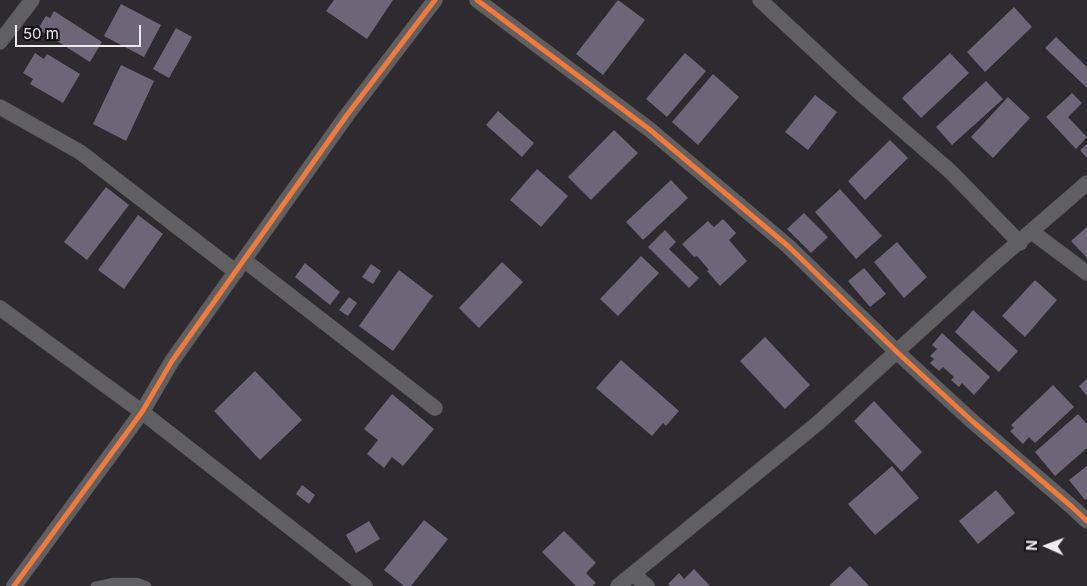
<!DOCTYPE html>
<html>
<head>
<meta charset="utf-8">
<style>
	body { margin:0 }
	#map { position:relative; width:1087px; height:586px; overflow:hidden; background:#2d2b2f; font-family:Inter,sans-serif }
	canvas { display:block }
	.north { position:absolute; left:1022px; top:521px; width:50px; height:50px; -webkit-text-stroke:4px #141216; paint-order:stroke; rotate:272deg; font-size:14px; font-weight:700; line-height:20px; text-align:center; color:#edebf0 }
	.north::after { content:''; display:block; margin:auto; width:18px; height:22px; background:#edebf0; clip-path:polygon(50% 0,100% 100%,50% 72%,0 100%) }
	.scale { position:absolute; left:15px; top:25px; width:126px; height:22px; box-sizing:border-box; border:2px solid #edebf0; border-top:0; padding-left:6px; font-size:15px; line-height:18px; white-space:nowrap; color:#edebf0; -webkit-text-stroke:4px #141216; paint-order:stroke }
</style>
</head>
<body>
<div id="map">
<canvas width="1087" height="586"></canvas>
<div class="north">N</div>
<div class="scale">50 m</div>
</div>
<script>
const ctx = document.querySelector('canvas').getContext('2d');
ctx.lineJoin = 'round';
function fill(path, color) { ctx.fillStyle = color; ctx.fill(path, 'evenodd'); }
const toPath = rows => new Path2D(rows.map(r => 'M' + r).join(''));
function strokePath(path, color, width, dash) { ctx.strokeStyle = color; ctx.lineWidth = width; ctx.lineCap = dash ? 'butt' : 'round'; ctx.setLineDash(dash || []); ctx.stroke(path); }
fill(toPath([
	[334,0,393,0,367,39,326,11],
	[618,0,645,20,603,75,576,54],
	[121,4,161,25,144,57,104,36],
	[1014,7,1032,27,985,72,967,52],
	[54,11,102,42,90,62,38,29,46,16,50,18],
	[176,28,192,37,169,78,153,69],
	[1056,37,1087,67,1087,88,1045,48],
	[35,53,44,59,47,54,80,74,63,103,30,84,33,79,23,73],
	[685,53,706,71,667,117,646,99],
	[950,53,969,73,921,118,902,98],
	[121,65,154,81,126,141,93,124],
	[713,74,739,97,698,145,672,122],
	[986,81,1003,99,952,145,936,127],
	[1072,93,1082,103,1068,117,1087,137,1076,149,1046,117],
	[815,95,837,112,808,150,785,132],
	[1008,97,1030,118,993,158,971,137],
	[498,111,534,143,522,157,486,125],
	[614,130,638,153,591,200,568,177],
	[890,140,908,158,865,200,848,181],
	[1087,144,1087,158,1080,150],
	[537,169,568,196,541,227,510,200],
	[671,180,688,198,643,240,626,222],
	[106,187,129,205,87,260,64,242],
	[840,189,882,236,856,259,815,212],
	[804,213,828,237,811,253,787,229],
	[138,215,163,234,124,289,98,270],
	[723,219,736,233,729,240,747,261,720,286,707,271,709,270,697,256,694,257,682,244,708,221,714,227],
	[1087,227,1087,258,1071,241],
	[665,230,676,242,669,249,699,278,689,288,648,247],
	[897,242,927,277,904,298,874,262],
	[641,256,659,273,618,316,600,299],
	[502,262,523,282,479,328,459,308],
	[305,263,340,292,330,305,295,277],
	[371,264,381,271,373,284,362,277],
	[864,268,886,294,870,307,848,281],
	[399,270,433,296,393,351,359,326],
	[1035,280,1057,300,1025,337,1002,316],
	[349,297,357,303,348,316,339,310],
	[973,310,1018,351,999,372,955,332],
	[942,333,990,377,974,395,962,383,959,387,951,380,954,377,943,367,939,371,930,363,934,359,930,356,937,349,932,345],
	[765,337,810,385,785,409,740,361],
	[621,360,679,411,666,426,663,423,652,436,596,388],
	[255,371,302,420,260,460,214,411],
	[1087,379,1087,396,1079,386],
	[1053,385,1074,407,1035,443,1029,437,1023,444,1010,431,1014,428,1011,425],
	[392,394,434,429,403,466,392,457,384,468,367,454,378,440,364,429],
	[874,401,922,452,902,472,854,421],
	[1078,414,1087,424,1087,448,1055,476,1035,452],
	[892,466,919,498,875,535,848,504],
	[1087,466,1087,499,1085,500,1069,480],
	[302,485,315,495,309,504,296,494],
	[996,490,1015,513,978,544,959,521],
	[424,520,448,539,411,586,404,586,384,570],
	[369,521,380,539,356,553,346,535],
	[564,531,596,563,586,573,596,583,592,586,576,586,542,552],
	[850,566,869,586,829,586],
	[694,569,710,586,670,586,668,584,679,573,684,579]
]), '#6f6578');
const lane = toPath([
	[95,586,114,582,137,582,147,586]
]);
const street = toPath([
	[477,0,649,129,788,246,897,352,972,421,1071,506,1087,521],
	[760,0,859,92,951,172,1020,243],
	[0,42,32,0],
	[0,107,80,152,236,272],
	[1032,232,1087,273],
	[244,260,435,408],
	[0,308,142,412,365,586],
	[633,574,647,586],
	[14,586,142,412,172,361,347,115,435,0],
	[618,586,818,423,991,266,1087,183]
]);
strokePath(lane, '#49474a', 9);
strokePath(street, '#49474a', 16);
strokePath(lane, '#605f61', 8);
strokePath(street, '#605f61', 15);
strokePath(toPath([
	[477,0,649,129,788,246,897,352,972,421,1071,506,1087,521],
	[14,586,142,412,172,361,347,115,435,0]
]), '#f17a3a', 5);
</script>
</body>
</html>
